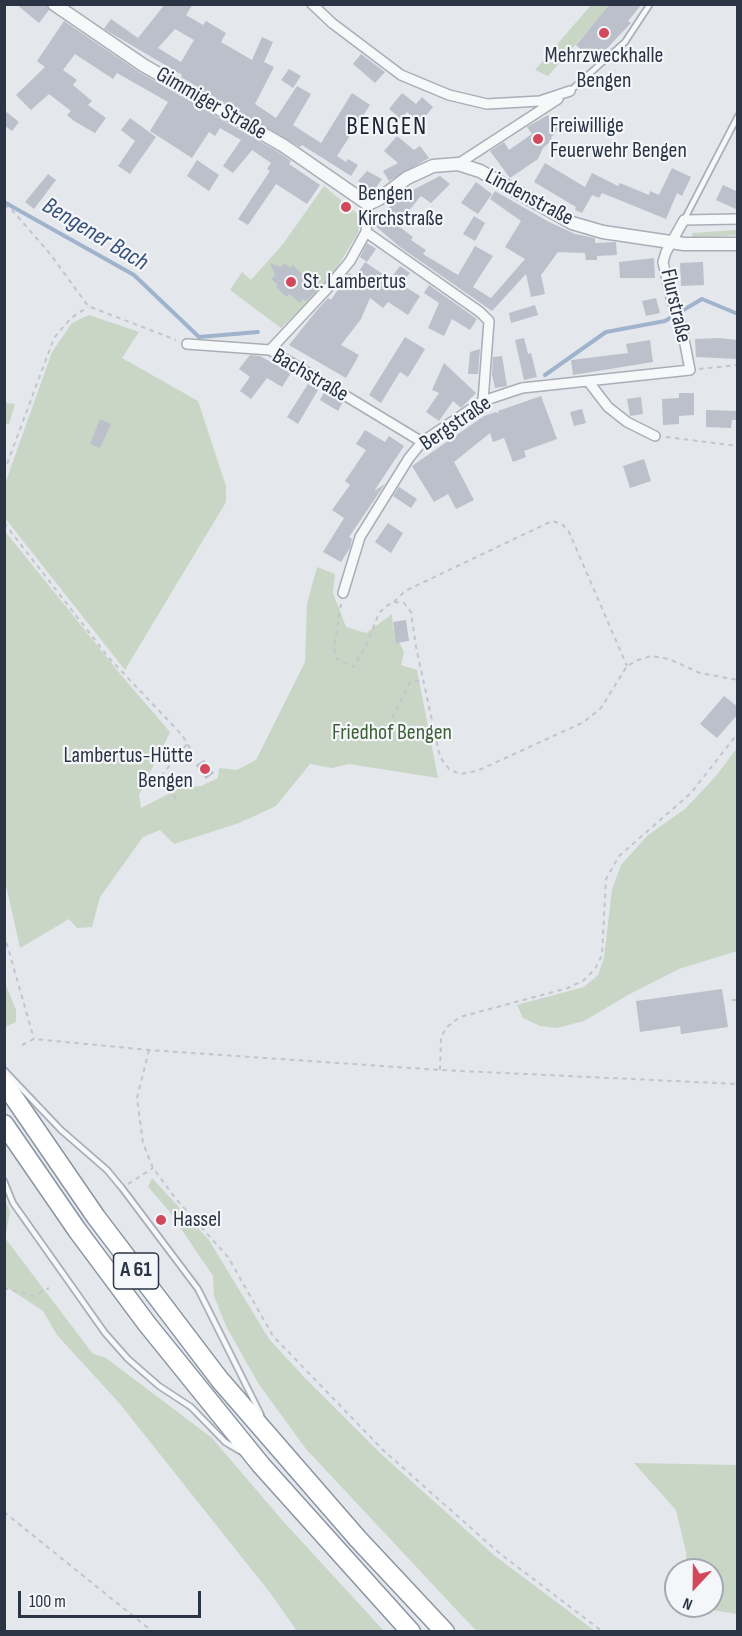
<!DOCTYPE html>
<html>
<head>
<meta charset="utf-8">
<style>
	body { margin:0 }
	#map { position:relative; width:742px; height:1636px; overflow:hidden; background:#e4e7ec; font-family:"Sofia Sans Condensed",sans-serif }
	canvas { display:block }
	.frame { position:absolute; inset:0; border:6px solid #2b3445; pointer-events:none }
	.north { position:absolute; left:664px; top:1558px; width:60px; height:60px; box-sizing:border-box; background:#f4f6f9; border:2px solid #a4a8b1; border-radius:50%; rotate:202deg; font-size:16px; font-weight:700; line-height:24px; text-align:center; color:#2b3445 }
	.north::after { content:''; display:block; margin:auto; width:21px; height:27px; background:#d1495b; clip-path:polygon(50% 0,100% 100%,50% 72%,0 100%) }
	.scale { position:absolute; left:18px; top:1591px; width:183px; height:27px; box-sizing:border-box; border:3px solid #2b3445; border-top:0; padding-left:8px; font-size:18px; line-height:21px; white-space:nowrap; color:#2b3445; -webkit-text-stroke:4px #f4f6f9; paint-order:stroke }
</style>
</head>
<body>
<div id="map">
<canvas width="742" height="1636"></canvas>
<div class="frame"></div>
<div class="north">N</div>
<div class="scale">100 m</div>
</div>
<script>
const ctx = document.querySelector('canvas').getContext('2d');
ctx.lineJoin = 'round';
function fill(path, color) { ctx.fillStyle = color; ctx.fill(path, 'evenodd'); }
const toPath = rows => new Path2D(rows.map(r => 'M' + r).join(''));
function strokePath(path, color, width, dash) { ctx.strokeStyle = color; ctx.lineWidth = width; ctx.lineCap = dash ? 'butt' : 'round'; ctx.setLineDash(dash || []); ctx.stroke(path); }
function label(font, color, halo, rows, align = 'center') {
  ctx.font = font + ' "Sofia Sans Condensed",sans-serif'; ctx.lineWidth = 4.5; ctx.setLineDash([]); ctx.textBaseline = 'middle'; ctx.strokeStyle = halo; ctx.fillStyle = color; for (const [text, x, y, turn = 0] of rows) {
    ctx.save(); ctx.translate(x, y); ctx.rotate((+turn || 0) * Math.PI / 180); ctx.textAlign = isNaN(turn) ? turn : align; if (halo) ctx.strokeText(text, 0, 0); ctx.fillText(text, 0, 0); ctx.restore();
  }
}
fill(toPath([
	[591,5,610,5,548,76,535,70],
	[324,186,361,217,358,233,328,282,281,328,230,290,242,272,251,280,283,244],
	[737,230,737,235,693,238,692,233],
	[89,315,139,332,122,358,198,401,226,486,226,502,125,670,5,518,5,484,52,352,72,323],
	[5,403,15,404,9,424,5,424],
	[4,530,126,681,170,732,139,795,141,808,182,787,201,786,218,778,219,768,237,770,256,760,305,662,307,604,317,567,335,574,333,593,346,627,366,633,392,614,393,629,404,652,401,665,417,670,438,778,349,764,332,768,310,764,276,806,239,823,174,844,160,830,143,837,100,897,92,927,77,928,69,919,20,948,4,876],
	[737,748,737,951,679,969,628,995,584,1021,557,1028,540,1026,523,1018,517,1005,584,987,598,975,604,958,612,889,621,865,648,835,685,809,716,776],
	[5,983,16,1010,16,1022,5,1027],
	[152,1178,209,1240,269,1339,305,1378,380,1453,495,1556,595,1631,477,1631,465,1619,306,1449,258,1383,226,1326,214,1296,213,1276,169,1211,148,1187],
	[5,1199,10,1212,5,1238,93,1354,106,1358,212,1438,282,1520,384,1631,297,1631,271,1594,120,1404,57,1335,43,1311,5,1286],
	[634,1463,737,1465,737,1614,687,1606,712,1606,712,1570,687,1570,686,1552,676,1510]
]), '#c9d6c5');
strokePath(toPath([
	[4,202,134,275,199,337,258,332],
	[545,375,606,332,665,321,702,299,738,314]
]), '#9fb4cc', 4);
fill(toPath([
	[16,4,46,4,49,10,39,23],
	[165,4,193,4,186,15,203,25,206,21,226,33,221,42,252,60,262,37,273,42,264,62,274,67,255,104,276,118,297,86,311,94,293,125,321,143,352,93,370,105,337,156,346,162,348,159,358,165,351,176,302,145,300,147,181,77,182,75,104,29,111,19,138,38],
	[175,29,194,40,181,62,158,48],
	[610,4,642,4,628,21,631,23,595,61,576,45],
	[64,21,139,72,280,153,291,161,289,164,320,185,307,204,276,184,248,225,238,219,270,171,267,169,271,163,252,150,233,173,223,166,241,140,220,128,215,136,209,132,192,158,150,131,168,102,117,73,113,79,75,54,63,70,77,80,73,85,92,101,88,105,106,118,95,133,74,121,67,115,71,111,49,94,31,110,16,95,45,67,37,61],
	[361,54,385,72,375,83,353,64],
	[289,69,301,76,293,88,281,80],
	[402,93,416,104,422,97,433,107,420,123,407,112,401,119,389,109],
	[4,110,19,122,12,131,4,125],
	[548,115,560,126,551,138,552,140,543,148,538,159,510,178,490,151,504,142,509,150,532,134,527,127],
	[130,118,156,137,130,174,118,166,135,141,121,130],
	[397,136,414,150,420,146,429,158,389,181,383,171,398,163,384,151],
	[197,160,219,175,209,191,187,176],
	[545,163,585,187,592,173,618,186,620,183,649,195,650,191,659,195,672,168,691,177,682,196,677,193,666,219,602,193,599,198,592,195,582,213,575,210,576,207,534,182],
	[367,171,382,179,373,192,358,181],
	[48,174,56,180,34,209,25,202],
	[440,176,450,184,431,203,421,196,397,225,413,237,411,240,426,250,423,254,458,275,475,246,493,256,473,287,491,298,525,259,505,247,521,221,490,199,495,191,549,222,575,234,595,238,595,243,616,242,617,255,597,256,597,260,586,260,585,253,558,252,541,275,545,294,531,297,526,274,492,311,400,247,374,225,397,198],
	[476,182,492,194,478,214,461,203],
	[723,185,738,192,738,210,716,200],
	[474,216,485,223,475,241,463,234],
	[367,243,376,249,367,262,360,257],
	[654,258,655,278,620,278,619,262],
	[365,262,390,279,400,266,410,273,401,284,420,296,408,315,388,302,383,308,370,298,361,319,341,345,359,355,346,378,289,345,317,310,328,298,331,300,349,273,355,277],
	[703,262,704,285,681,286,680,263],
	[270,263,281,267,285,263,290,268,293,265,317,290,306,301,303,299,300,303,289,294,287,297,276,287,278,285,271,279,275,275],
	[429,285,477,319,470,330,452,319,444,336,428,328,439,303,424,293],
	[656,298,660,313,646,316,642,301],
	[535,305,538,315,511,323,509,313],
	[405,337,425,349,408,377,400,372,381,403,369,395],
	[524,338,528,354,531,353,537,377,524,380,515,340],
	[719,338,738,340,738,359,696,357,695,339],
	[650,340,653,362,573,375,571,360,628,353,626,344],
	[480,349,478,374,468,374,470,352],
	[250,355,260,356,291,373,282,387,267,378,251,399,240,391,250,377,239,369],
	[502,356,507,386,495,388,492,375,493,357],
	[444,363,476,393,461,408,453,401,439,421,426,412,439,393,432,390],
	[308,384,318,390,298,424,287,417],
	[325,391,343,402,338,411,320,400],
	[679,393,694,393,694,415,679,416,679,424,663,425,662,399,679,398],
	[541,396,557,439,524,451,526,457,513,462,504,438,493,442,490,433,454,462,474,500,456,509,448,494,434,502,412,466,484,416,496,412,499,414,498,411],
	[641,397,643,414,630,416,627,399],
	[582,409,586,423,574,426,570,412],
	[706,410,738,411,738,420,732,420,731,428,706,427],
	[100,419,111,424,100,448,90,444],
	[365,430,385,442,389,436,404,446,374,491,385,484,349,537,352,539,350,548,341,562,323,552,344,518,332,510,350,485,345,481,366,450,356,444],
	[644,459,651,481,630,488,623,466],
	[399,487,417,499,411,508,393,496],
	[388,523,403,533,391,553,375,542],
	[406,620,409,641,396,643,393,622],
	[724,696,738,707,738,714,717,738,700,724],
	[204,760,214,773,206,779,196,765],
	[722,989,728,1027,681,1034,680,1026,640,1032,636,1001]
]), '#bbc0ca');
const service = toPath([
	[570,91,625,42,650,4],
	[684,220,738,116],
	[4,1070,61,1130,107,1170,122,1188,198,1289,261,1415],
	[4,1181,13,1203,105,1333,128,1359,159,1386,191,1407,225,1442,240,1451]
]);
const minor = toPath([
	[312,4,332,23,401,75,449,95,487,104,540,101,570,91],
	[458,164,558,99],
	[368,204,366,232,480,312,489,321,483,401],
	[187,344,270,350,422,442],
	[270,350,326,290,350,261,366,232],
	[588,381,608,407,627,422,655,436],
	[343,593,360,537,409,458,422,442,483,401,522,388,690,370,681,324,672,301,663,262,666,252,684,220,738,219]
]);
const tertiary = toPath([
	[54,4,143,65,284,146,368,204,379,199,407,178,433,166,458,164,480,171,572,223,603,232,684,244,738,244]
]);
const motorway = toPath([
	[4,1083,96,1217,220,1380,358,1539,445,1632],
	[4,1124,77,1230,147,1324,261,1465,411,1632]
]);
strokePath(service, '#a9aeb7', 8);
strokePath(minor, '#a9aeb7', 12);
strokePath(tertiary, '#a9aeb7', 15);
strokePath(motorway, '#8b94a3', 21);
strokePath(toPath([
	[4,205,12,210,51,255,88,306,176,340],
	[699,369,738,365],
	[666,437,738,446],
	[4,472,54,338,71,318,88,307],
	[4,523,109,658,182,735,193,753],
	[394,602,405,591,552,521,562,524,569,532,627,666],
	[341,604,334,648,337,659,353,667,365,648,379,613,388,605,394,602,404,603,411,612,416,647,440,757,449,769,460,774,477,771,584,722,601,708,627,666,638,660,651,656,669,659,700,673,738,680],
	[384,734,410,682,423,680],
	[176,799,162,779,162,775,187,744],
	[4,934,34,1039],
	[732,1000,738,1000],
	[22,1045,34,1039,149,1050,440,1070,738,1084],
	[149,1050,137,1098,143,1143,153,1168,176,1199,228,1257,273,1336,383,1450,498,1552,603,1632],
	[440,1070,441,1037,447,1027,460,1017,568,988,584,980,595,969,602,955,606,879,619,856,691,793,738,733],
	[128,1184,153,1168],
	[4,1288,33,1296,49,1288],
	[4,1512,153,1632]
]), '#c2c5cb', 2, [4.5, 4.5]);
strokePath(service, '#f7f8fa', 4.5);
strokePath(minor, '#f7f8fa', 9);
strokePath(tertiary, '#f7f8fa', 12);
strokePath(motorway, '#fff', 18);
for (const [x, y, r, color] of [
	[604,33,6,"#d1495b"],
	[538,139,6,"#d1495b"],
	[346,207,6,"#d1495b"],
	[291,282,6,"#d1495b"],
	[205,769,6,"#d1495b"],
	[161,1220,6,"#d1495b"]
]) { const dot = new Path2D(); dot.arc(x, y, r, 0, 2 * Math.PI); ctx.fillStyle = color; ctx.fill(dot); strokePath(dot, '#f4f6f9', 2); }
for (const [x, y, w] of [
	[136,1271,45]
]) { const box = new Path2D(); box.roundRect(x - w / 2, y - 18, w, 36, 4.5); ctx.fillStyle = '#f4f6f9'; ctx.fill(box); strokePath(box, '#2b3445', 1.5); }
label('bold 21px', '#2b3445', null, [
	["A 61",136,1271]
]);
label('22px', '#2b3445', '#f4f6f9', [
	["Mehrzweckhalle",604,56,"center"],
	["Bengen",604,81,"center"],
	["Freiwillige",550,126],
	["Feuerwehr Bengen",550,151],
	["Bengen",358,194],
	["Kirchstraße",358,219],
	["St. Lambertus",303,282],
	["Lambertus-Hütte",193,756,"right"],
	["Bengen",193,781,"right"],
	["Hassel",173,1220]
], 'left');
label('22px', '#2b3445', '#f4f6f9', [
	["Gimmiger Straße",211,104,30],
	["Lindenstraße",529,198,28],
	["Flurstraße",675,306,77],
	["Bachstraße",310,376,30],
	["Bergstraße",456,424,-34]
]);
label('22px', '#3f6138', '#f4f6f9', [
	["Friedhof Bengen",392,733]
]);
label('italic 24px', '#34527a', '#f4f6f9', [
	["Bengener Bach",95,235,31]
]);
ctx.letterSpacing = '1.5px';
label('26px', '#1d2536', '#f4f6f9', [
	["BENGEN",387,127]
]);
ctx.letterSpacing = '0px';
</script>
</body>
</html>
